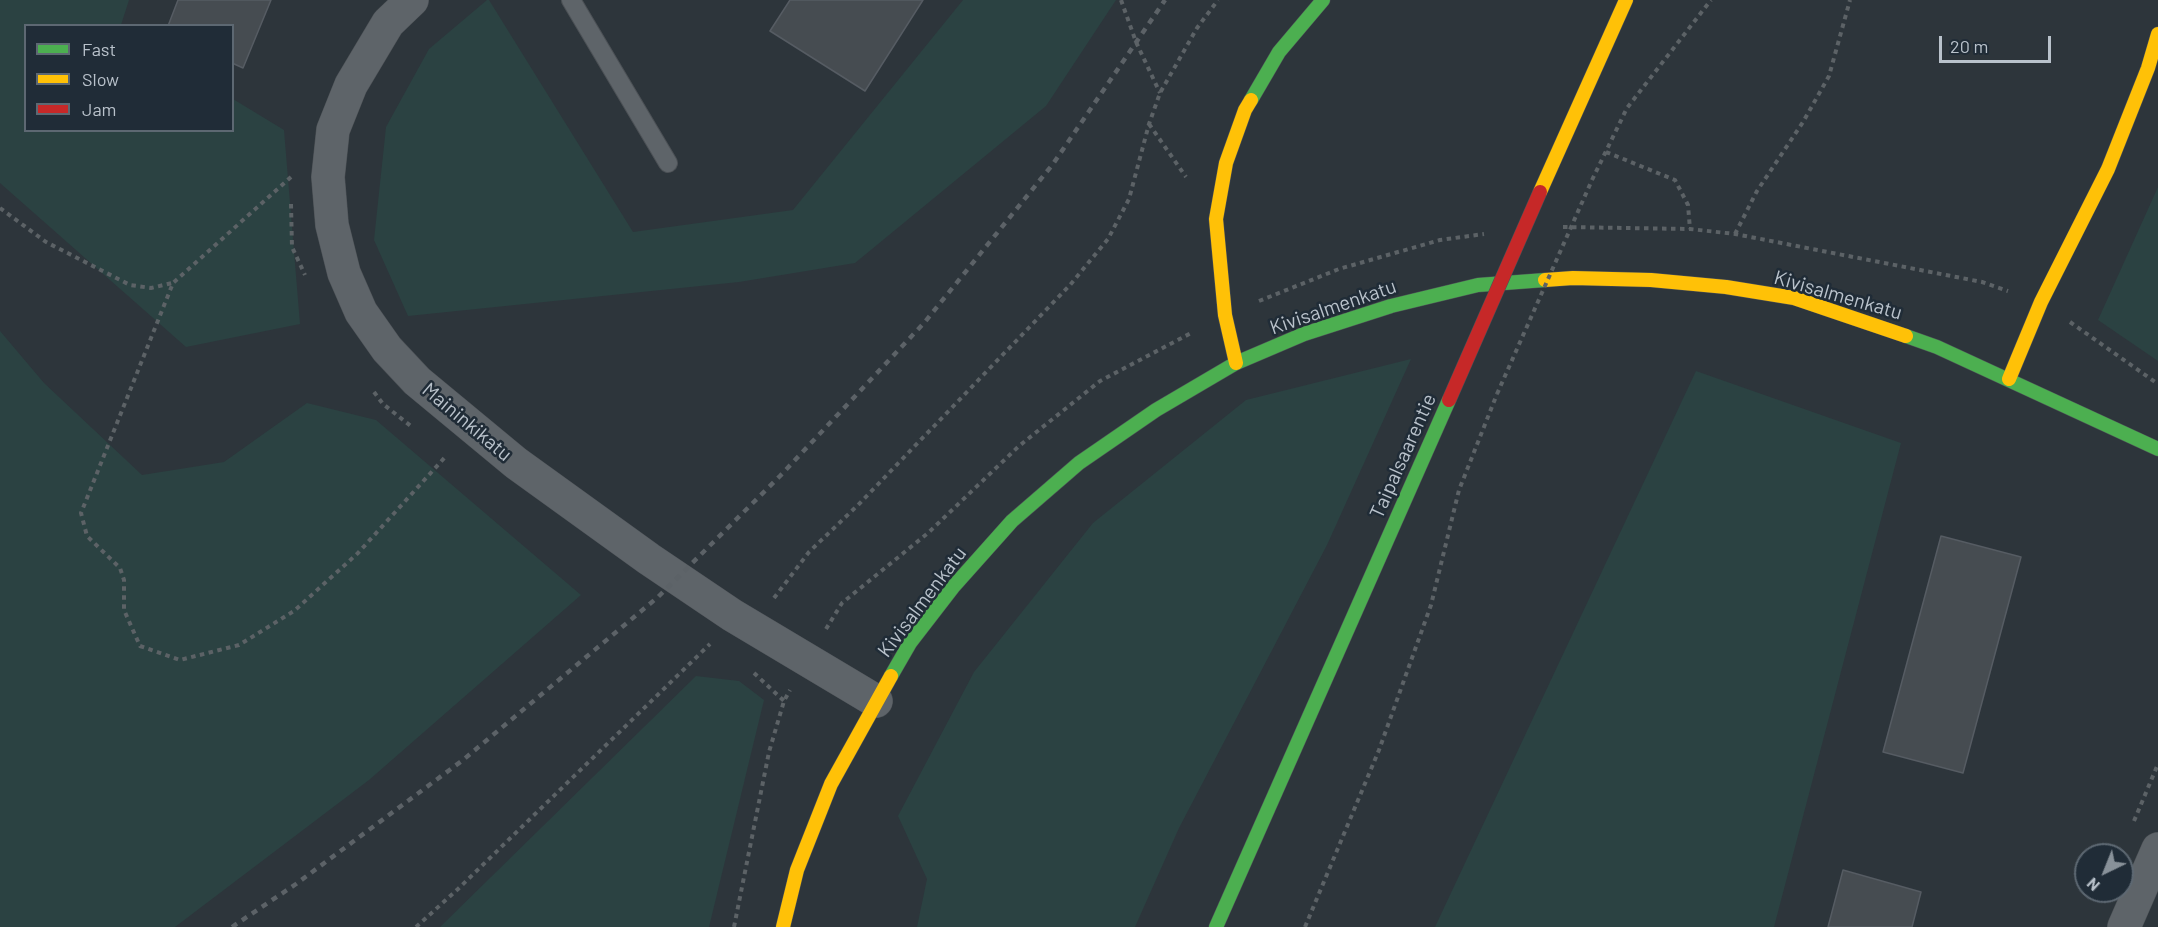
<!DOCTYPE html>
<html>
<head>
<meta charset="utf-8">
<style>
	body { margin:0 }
	#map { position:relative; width:2158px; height:927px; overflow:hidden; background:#2d353b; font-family:Barlow,sans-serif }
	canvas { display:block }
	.legend { position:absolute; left:24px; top:24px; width:210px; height:108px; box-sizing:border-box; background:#202c37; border:2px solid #5d6872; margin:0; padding:8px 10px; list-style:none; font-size:18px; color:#b9c2cb }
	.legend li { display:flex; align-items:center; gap:12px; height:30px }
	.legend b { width:30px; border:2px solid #5d6872 }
	.north { position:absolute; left:2074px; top:843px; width:60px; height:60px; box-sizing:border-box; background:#202c37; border:2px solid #5d6872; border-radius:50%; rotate:223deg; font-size:16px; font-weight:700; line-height:24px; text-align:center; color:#b9c2cb }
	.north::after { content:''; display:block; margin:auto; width:21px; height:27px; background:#889199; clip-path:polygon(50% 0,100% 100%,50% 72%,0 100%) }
	.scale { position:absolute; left:1939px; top:36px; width:112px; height:27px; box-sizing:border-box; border:3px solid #b9c2cb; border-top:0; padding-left:8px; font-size:18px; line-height:21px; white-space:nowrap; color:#b9c2cb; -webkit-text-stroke:4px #202c37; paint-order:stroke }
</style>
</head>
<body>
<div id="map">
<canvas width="2158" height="927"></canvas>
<ul class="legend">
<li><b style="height:8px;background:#4caf50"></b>Fast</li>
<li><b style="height:8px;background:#ffc107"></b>Slow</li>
<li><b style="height:8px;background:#c62828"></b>Jam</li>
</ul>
<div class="north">N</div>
<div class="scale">20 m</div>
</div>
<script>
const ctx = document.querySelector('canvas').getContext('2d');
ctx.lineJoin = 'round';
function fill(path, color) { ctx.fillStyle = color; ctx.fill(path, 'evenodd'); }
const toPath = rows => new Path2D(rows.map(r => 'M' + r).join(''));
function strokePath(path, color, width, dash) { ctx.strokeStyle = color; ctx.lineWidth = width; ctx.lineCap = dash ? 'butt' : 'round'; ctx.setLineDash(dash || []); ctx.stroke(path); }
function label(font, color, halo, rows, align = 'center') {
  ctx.font = font + ' Barlow,sans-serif'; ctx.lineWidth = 5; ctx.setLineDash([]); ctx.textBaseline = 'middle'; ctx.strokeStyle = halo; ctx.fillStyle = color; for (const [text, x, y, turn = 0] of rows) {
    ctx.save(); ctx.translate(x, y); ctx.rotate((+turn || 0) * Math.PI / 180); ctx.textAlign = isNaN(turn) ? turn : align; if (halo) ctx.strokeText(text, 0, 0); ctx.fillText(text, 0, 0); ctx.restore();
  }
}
fill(toPath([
	[0,0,129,0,121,25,26,26,26,130,232,130,233,99,284,130,300,324,186,347,0,183],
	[487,0,489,0,633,232,793,210,963,0,1116,0,1046,106,855,263,739,282,408,316,374,240,386,127,429,49],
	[2158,187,2158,361,2098,320],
	[0,331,44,383,142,475,224,462,307,403,376,420,581,595,369,780,175,927,0,927],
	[1411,359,1327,545,1179,828,1135,927,917,927,927,879,898,816,974,672,1093,523,1246,400],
	[1696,371,1901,443,1774,927,1435,927],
	[696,676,739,681,764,700,709,927,440,927]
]), '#2b4242');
const building = toPath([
	[178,0,271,0,243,68,232,63,232,26,168,26,178,0],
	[790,0,923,0,865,91,770,31,790,0],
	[1941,536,2021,557,1963,773,1883,752,1941,536],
	[1843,870,1921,892,1912,927,1828,927,1843,870]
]);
fill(building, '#464c51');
strokePath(building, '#565c63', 1.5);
const lane = toPath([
	[571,0,668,163]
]);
const street = toPath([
	[412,0,388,23,351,85,333,130,328,177,332,225,344,273,361,312,387,349,417,381,516,463,649,559,732,615,876,701],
	[2124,927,2158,849]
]);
const fast = toPath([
	[1251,100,1279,52,1323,0],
	[1906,336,1937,347,2158,449],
	[891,676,910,643,954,586,1012,521,1079,463,1156,410,1236,363,1304,334,1391,306,1478,285,1545,280],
	[1216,927,1449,400]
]);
const slow = toPath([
	[1540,192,1626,0],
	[1545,280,1573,278,1651,280,1726,287,1794,298,1906,336],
	[1236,363,1225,315,1216,219,1226,163,1245,110,1251,100],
	[2009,379,2041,302,2108,169,2148,68,2158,34],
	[783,927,797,870,831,784,891,676]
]);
strokePath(lane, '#4c5156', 20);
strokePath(street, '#4c5156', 34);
strokePath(fast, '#4c5156', 15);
strokePath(slow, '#4c5156', 15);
strokePath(toPath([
	[1121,0,1136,42,1160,93],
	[1149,124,1186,177],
	[1606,152,1675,180,1688,205,1690,229],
	[291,177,173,283,81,513,87,536,120,568,124,580,124,610,140,646,180,660,239,645,294,611,358,553,447,455],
	[1592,180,1627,108,1711,0],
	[291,204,292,247,305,275],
	[0,208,46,242,130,285,151,288,172,283],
	[1563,227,1690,229,1735,234,1982,282,2008,291],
	[1735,234,1757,191,1803,122,1829,76,1850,0],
	[1259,301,1339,269,1440,240,1484,234],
	[2070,322,2158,384],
	[374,392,383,404,412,427],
	[774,598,809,552,858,505,1070,285,1108,239,1129,199,1149,124,1160,93,1197,28,1218,0],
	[826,629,842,603,928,533,1019,446,1100,381,1193,332],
	[754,673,784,701],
	[2134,821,2158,764],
	[416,927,458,889,710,644],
	[734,927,769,752,784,701,790,690],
	[1305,927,1379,750,1431,605,1459,490,1497,394]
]), '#5c6266', 4, [4.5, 4.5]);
strokePath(lane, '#5e6469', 18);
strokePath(street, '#5e6469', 33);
strokePath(fast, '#4caf50', 14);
strokePath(slow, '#ffc107', 14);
strokePath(toPath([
	[232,927,296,884,463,760,658,597,780,476,924,323,1053,164,1165,0]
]), '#5c6267', 4.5, [6, 6]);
const jamBridge = toPath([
	[1449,400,1540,192]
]);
strokePath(jamBridge, '#4c5156', 15, []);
strokePath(toPath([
	[1497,394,1592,180]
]), '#5c6266', 4, [4.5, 4.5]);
strokePath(jamBridge, '#c62828', 14);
label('20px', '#b9c2cb', '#202c37', [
	["Kivisalmenkatu",1838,295,16],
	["Kivisalmenkatu",1333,307,-19],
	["Maininkikatu",467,422,40],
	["Taipalsaarentie",1403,456,-66],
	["Kivisalmenkatu",922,602,-53]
]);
</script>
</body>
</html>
